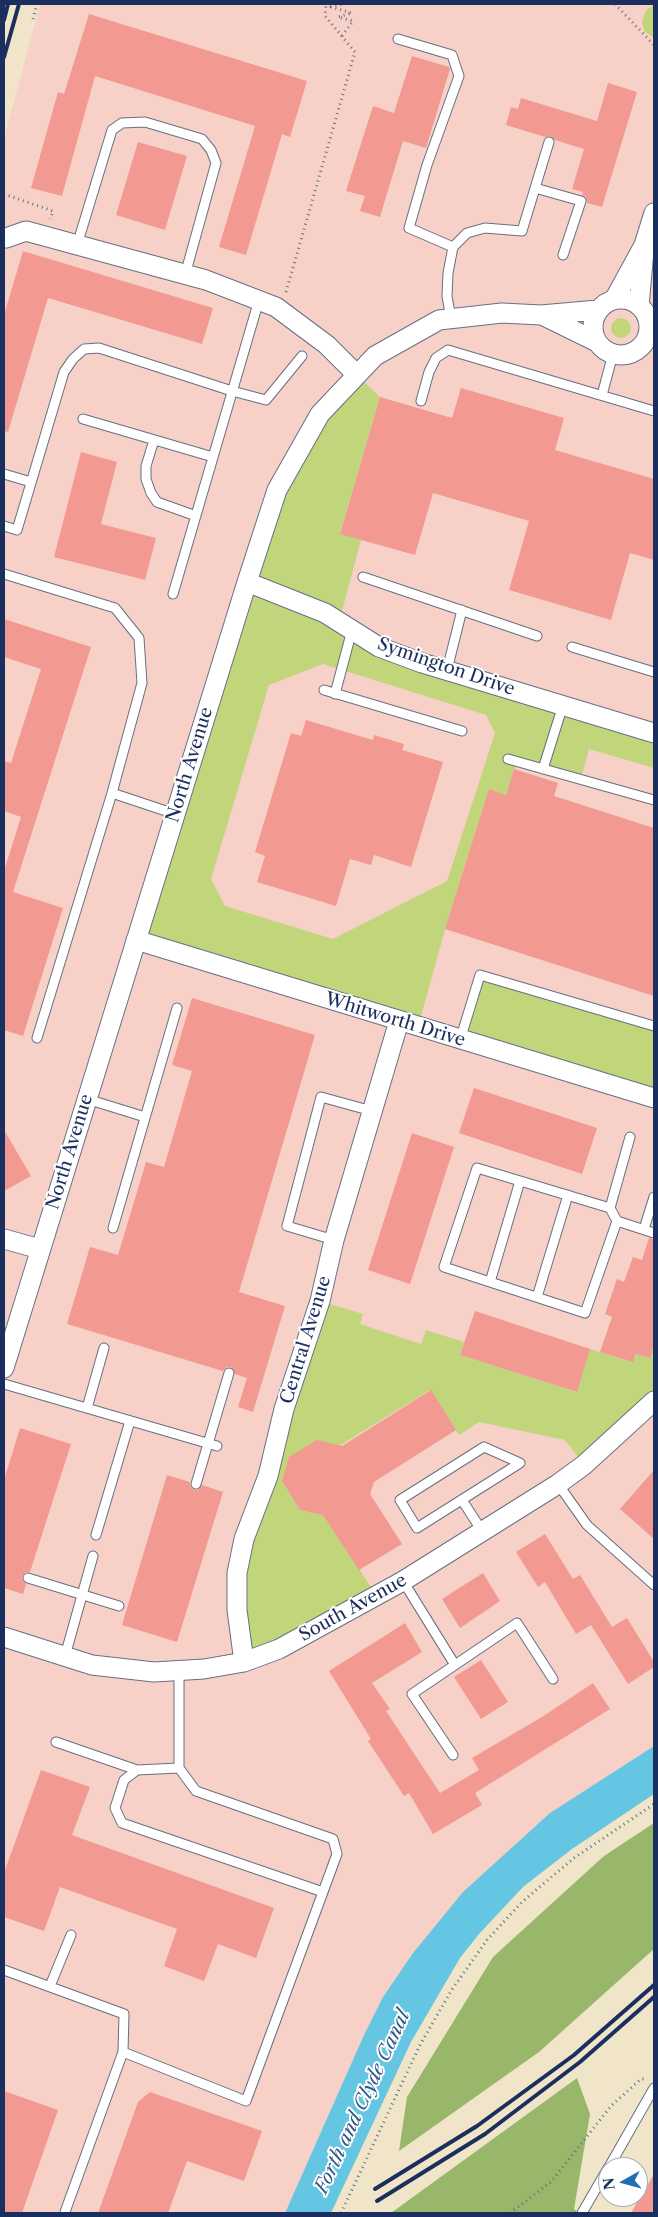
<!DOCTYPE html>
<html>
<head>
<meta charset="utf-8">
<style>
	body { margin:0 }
	#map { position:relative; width:658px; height:2217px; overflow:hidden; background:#f0e5c9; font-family:"Libre Caslon Text",serif }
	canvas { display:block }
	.frame { position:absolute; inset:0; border:5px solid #1b2f5e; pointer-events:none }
	.north { position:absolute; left:598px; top:2157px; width:50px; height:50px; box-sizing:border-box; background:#fff; border:1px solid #a4acbf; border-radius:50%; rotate:263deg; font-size:14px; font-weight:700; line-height:20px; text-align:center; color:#1b2f5e }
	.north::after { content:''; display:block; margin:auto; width:18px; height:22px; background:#1f6fb2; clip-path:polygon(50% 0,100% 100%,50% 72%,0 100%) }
</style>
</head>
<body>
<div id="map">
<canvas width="658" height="2217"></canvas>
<div class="frame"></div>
<div class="north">N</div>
</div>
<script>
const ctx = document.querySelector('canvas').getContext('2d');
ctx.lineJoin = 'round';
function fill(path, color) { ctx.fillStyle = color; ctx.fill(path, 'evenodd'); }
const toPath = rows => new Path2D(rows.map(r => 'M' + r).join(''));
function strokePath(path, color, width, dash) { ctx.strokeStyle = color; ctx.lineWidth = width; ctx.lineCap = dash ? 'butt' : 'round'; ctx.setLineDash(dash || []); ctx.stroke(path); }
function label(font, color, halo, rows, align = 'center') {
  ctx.font = font + ' "Libre Caslon Text",serif'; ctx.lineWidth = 4; ctx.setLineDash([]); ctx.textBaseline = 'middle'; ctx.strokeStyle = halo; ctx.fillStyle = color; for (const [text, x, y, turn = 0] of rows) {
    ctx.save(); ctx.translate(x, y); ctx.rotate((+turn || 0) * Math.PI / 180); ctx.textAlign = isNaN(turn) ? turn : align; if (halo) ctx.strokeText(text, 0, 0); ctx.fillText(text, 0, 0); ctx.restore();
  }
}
fill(toPath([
	[40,4,654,4,654,1746,550,1813,437,1926,413,1953,383,1997,364,2035,285,2213,4,2213,4,139]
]), '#f7d1c7');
fill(toPath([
	[654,5,654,38,644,31,642,21,646,10],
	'611 328a10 10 0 1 1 20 0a10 10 0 1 1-20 0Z',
	[357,375,380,397,340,533,361,540,339,622,379,647,654,733,654,768,589,749,581,779,517,761,506,795,489,790,446,926,418,1027,136,940,277,490],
	[323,664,486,715,495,733,447,881,333,939,225,906,211,879,269,685],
	[480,975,654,1026,654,1098,460,1040],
	[320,1301,363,1314,360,1324,421,1344,426,1330,464,1342,460,1355,576,1392,590,1349,632,1362,635,1354,650,1358,654,1344,654,1401,584,1465,565,1440,479,1422,459,1435,430,1390,282,1481,300,1510,323,1515,377,1596,244,1662,237,1573]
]), '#c1d67a');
fill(toPath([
	[654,1823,654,1949,539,2052,399,2151,407,2097,493,1957,604,1856],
	[577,2078,590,2114,574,2209,579,2213,391,2213]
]), '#98b76a');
fill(toPath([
	[654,1746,654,1794,572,1849,523,1887,479,1934,460,1958,411,2042,331,2213,285,2213,364,2035,383,1997,413,1953,463,1892,550,1813]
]), '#65c6e3');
fill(toPath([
	[89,14,307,81,290,137,282,134,246,255,219,247,255,126,95,76,62,196,31,188,58,92,64,94],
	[412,56,449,67,450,69,426,148,403,141,380,217,360,211,365,196,346,191,373,106,394,113],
	[608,83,637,92,602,207,587,203,586,197,582,195,583,192,572,189,584,149,555,140,550,136,545,137,506,125,511,107,518,109,521,98,597,121],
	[138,142,187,156,165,230,116,215],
	[23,251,213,308,202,344,48,298,8,432,4,431,4,315],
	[461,388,564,418,555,450,654,479,654,560,630,553,611,620,509,590,529,521,433,493,415,555,340,534,380,397,452,418],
	[81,452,117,462,101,524,156,538,145,580,54,557],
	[4,619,91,647,13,892,63,908,23,1036,4,1030,4,871,21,817,4,811,4,761,11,763,41,669,4,657],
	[306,720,373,740,374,735,404,744,402,750,443,762,411,867,374,855,371,865,350,859,336,906,257,882,265,856,255,852,291,733,301,736],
	[514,769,558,783,554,796,654,828,654,996,445,929,489,789,506,795],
	[192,998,315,1035,239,1292,285,1306,253,1412,238,1407,247,1378,235,1374,231,1367,227,1367,223,1371,67,1324,90,1247,118,1255,146,1162,164,1167,192,1071,172,1065],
	[474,1088,597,1128,582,1174,459,1133],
	[4,1130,31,1176,4,1191],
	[412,1133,454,1147,410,1284,368,1270],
	[649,1238,654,1239,654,1344,650,1358,635,1354,633,1362,600,1352,612,1317,605,1314,617,1279,624,1282,633,1257,642,1260],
	[475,1311,590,1349,577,1392,460,1355],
	[431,1390,456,1430,374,1482,370,1494,402,1544,359,1570,323,1515,300,1510,282,1481,289,1457,317,1440,342,1446],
	[20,1428,71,1444,30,1572,26,1572,22,1576,22,1580,26,1584,23,1594,4,1588,4,1480],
	[654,1470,654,1539,620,1509],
	[167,1475,190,1482,190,1486,194,1490,198,1490,202,1485,223,1492,177,1642,122,1625],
	[545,1534,573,1579,580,1575,612,1627,627,1618,654,1662,654,1667,628,1684,591,1625,576,1634,545,1582,538,1587,516,1552],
	[483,1573,500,1601,460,1628,442,1599],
	[405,1623,422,1652,372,1683,390,1709,386,1711,440,1793,479,1770,472,1758,542,1717,593,1683,610,1709,475,1793,482,1805,433,1834,409,1793,404,1796,368,1741,371,1739,329,1671],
	[481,1660,508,1702,481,1719,454,1677],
	[41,1770,90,1787,72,1835,274,1908,256,1958,218,1944,204,1981,164,1966,177,1929,60,1887,44,1931,4,1917,4,1873],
	[4,2091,58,2110,22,2213,4,2213],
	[150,2092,262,2131,244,2181,187,2161,168,2213,98,2213,138,2102],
	[654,2174,654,2213,631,2213,639,2199]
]), '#f29991');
const lane = toPath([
	[398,39,452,55,459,76,427,165,409,228,453,247],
	[535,188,581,201,563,255],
	[77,245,112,130,122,123,145,122,202,139,211,150,216,163,185,275],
	[451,319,447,296,448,273,453,247,467,233,485,228,522,231,549,142],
	[602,395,613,354],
	[421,401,429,372,436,358,448,350,654,411],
	[83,419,213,457],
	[154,440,146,466,146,479,151,493,157,502,196,516],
	[4,474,31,482],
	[4,526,17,530,64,372,73,359,84,349,99,348,232,391,266,400,302,356],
	[4,574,115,608,139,638,142,683,112,793,175,814],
	[363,577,537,636],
	[173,594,259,300],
	[572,647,654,672],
	[447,670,462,610],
	[324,690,462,731],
	[335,694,352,630],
	[508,759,654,800],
	[543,769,563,705],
	[37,1038,112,793],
	[460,1040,480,975,654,1026],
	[87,1099,145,1117],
	[610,1208,630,1137],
	[617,1221,585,1313,444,1267,477,1168,610,1208,617,1221,654,1233],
	[113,1228,177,1008],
	[644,1229,654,1197],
	[334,1240,287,1226,321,1097,372,1111],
	[490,1282,520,1181],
	[537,1297,568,1195],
	[4,1384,217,1446],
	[87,1408,104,1348],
	[484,1447,520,1463,417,1528,400,1500,484,1447],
	[196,1484,229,1373],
	[558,1484,587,1525,654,1585],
	[462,1500,482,1531],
	[96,1535,130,1421],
	[28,1578,119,1606],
	[403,1581,455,1665],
	[65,1656,93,1556],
	[56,1742,137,1770],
	[453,1755,412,1694,517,1623,553,1679],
	[179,1768,137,1770,124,1780,115,1808,122,1823,323,1892],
	[4,1970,124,2014,123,2052,65,2212],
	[50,1986,71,1935],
	[123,2052,246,2101,337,1854,333,1839,196,1791,179,1768,179,1672],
	[609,2167,654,2088],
	[582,2213,608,2168]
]);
const street = toPath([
	[6,238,26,231,206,280,276,307,327,345,357,375],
	'593 327a28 28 0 1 1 56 0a28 28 0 1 1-56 0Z',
	[614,300,644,245,654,213],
	[639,306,644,251],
	[542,315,597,342],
	[247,582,325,613,379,647,422,663,654,733],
	[136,940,654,1098],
	[4,1239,40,1249],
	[4,1368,247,582,277,490,320,414,375,356,439,320,502,313,541,315,598,310],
	[4,1637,92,1665,154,1672,204,1669,244,1662,279,1649,403,1581,558,1484,584,1465,654,1401],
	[244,1662,237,1610,237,1573,244,1539,268,1476,284,1409,320,1301,334,1240,399,1021]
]);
strokePath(lane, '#666f83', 11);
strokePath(street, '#666f83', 21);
strokePath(toPath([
	[615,4,654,45],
	[33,19,37,4],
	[342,36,353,21,338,17,352,13,331,7,344,4],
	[4,194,53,211,50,219],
	[286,292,355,52,325,16,326,4],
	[341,2213,420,2045,451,1991,487,1940,522,1902,574,1858,654,1804],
	[510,2213,551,2182,611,2106,641,2079,644,2079]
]), '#666f83', 3, [1, 4]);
strokePath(lane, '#fff', 9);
strokePath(street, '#fff', 19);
strokePath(toPath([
	[4,20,8,4],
	[4,57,19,4],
	[375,2189,477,2126,574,2055,654,1985],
	[377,2201,485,2134,580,2062,654,1997]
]), '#1b2f5e', 4);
label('18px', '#1b2f5e', '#fff', [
	["Symington Drive",446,667,19],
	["North Avenue",190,765,-73],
	["Whitworth Drive",395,1020,17],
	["North Avenue",70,1152,-73],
	["Central Avenue",306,1340,-73],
	["South Avenue",353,1608,-29]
]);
label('italic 19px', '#315c86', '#fff', [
	["Forth and Clyde Canal",363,2102,-65]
]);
</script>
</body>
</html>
